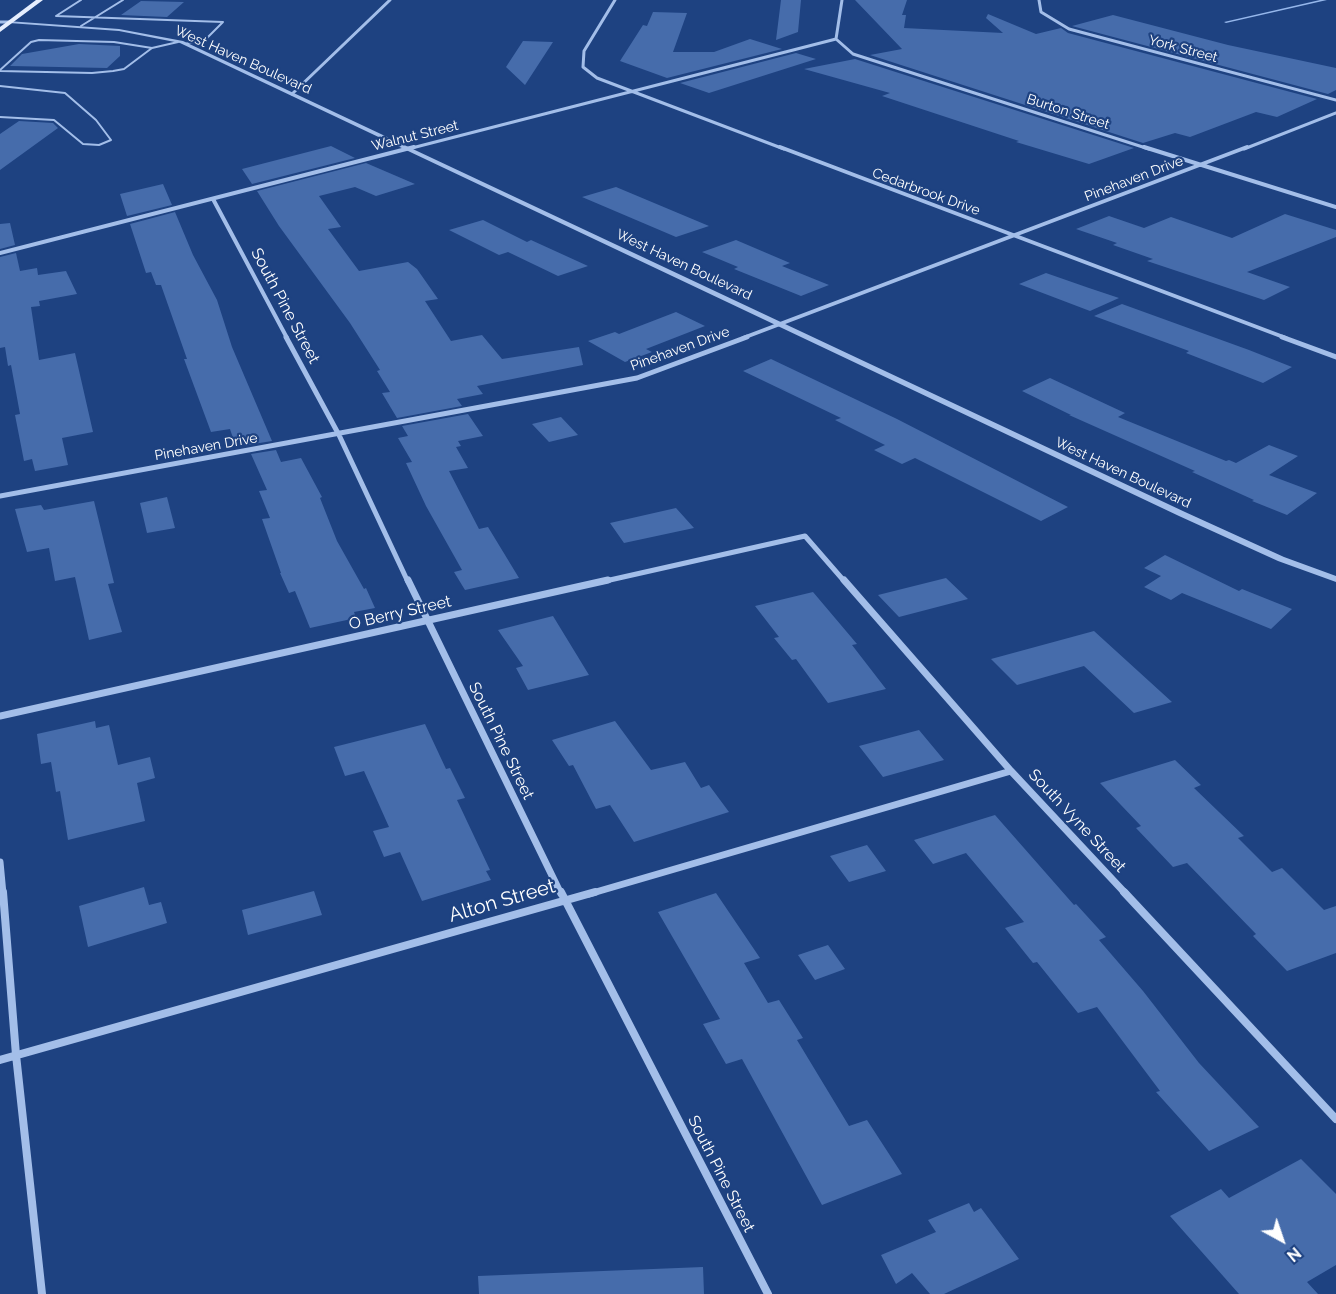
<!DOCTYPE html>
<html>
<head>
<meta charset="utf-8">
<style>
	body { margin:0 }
	#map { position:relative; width:1336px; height:1294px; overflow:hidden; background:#1e4281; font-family:Raleway,sans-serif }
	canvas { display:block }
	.north { position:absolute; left:1252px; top:1210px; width:60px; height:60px; -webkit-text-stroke:4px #1e4281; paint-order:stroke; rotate:140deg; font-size:16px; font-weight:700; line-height:24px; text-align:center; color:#fff }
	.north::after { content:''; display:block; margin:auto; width:21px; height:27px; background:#fff; clip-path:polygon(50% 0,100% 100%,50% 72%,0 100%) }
</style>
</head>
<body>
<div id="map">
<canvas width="1336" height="1294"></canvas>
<div class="north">N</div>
</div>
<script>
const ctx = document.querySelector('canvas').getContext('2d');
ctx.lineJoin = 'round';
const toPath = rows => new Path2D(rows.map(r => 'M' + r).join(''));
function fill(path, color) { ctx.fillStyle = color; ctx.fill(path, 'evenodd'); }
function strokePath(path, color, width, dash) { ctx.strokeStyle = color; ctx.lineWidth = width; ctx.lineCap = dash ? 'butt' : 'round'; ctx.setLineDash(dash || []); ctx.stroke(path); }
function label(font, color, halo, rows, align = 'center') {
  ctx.font = font + ' Raleway,sans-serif'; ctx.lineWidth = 4.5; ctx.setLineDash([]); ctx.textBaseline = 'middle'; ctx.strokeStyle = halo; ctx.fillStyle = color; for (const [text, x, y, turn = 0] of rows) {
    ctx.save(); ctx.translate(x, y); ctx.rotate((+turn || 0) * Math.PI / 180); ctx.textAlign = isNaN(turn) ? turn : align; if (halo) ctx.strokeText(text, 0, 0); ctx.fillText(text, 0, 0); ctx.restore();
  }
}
fill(toPath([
	[1320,0,1327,0,1226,23,1224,22,1320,0]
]), '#96b7eb');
fill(toPath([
	[781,0,801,0,798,32,776,40],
	[855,0,907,0,902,15,906,15,904,28,1003,33,986,18,988,14,1036,34,1061,28,1068,33,1317,99,1277,117,1256,112,1190,137,1175,133,1143,143,870,55,902,49],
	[141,1,184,2,167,17,121,15],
	[653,12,687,13,673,52,714,52,750,39,782,49,667,78,620,61,643,25,647,26],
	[1113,15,1228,45,1336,68,1336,90,1328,94,1072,26],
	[523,41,553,42,525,85,506,67],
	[79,44,120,46,120,56,107,68,10,66,22,54],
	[796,53,816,59,709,93,680,83],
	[855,59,1134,148,1089,164,1016,142,1019,141,882,96,890,93,804,69],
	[19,121,53,123,58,128,0,170,0,134],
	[331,146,355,158,252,184,242,169],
	[366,163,415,184,376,196,355,187,319,196,341,227,328,229,359,271,408,262,417,269,438,299,425,301,451,341,482,335,502,359,579,347,583,365,477,386,483,394,457,399,462,406,397,418,382,393,390,392,377,371,380,370,350,323,279,226,257,191],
	[163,184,172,205,127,216,120,194],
	[616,187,709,226,676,237,582,197],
	[175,212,193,255,217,300,232,347,272,441,247,445,243,436,233,438,230,429,211,432,184,359,187,359,161,285,156,285,151,272,146,273,130,224],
	[1285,214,1336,230,1336,237,1247,272,1290,287,1264,300,1147,261,1153,259,1113,245,1117,243,1076,229,1109,216,1144,228,1171,217,1232,238],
	[483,220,527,242,531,240,588,266,558,276,508,252,499,255,449,230],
	[10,223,15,245,0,249,0,224],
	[736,240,790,263,782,266,829,285,801,296,734,269,738,267,702,252],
	[16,253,20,271,37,268,38,275,66,271,77,294,39,301,40,306,31,307,39,360,75,353,93,432,62,438,68,465,35,471,32,459,24,461,15,415,20,414,11,365,8,366,5,347,0,348,0,257],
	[1046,273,1089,288,1119,298,1090,311,1019,284],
	[1122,304,1249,350,1292,367,1263,383,1186,353,1189,351,1094,316],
	[676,312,705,326,646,349,652,352,625,362,588,341,615,332,619,334],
	[771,359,897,419,1068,507,1041,521,915,458,902,464,874,450,885,445,835,420,841,418,743,371],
	[1050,378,1125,413,1118,417,1226,461,1229,460,1236,463,1269,445,1298,456,1269,475,1317,493,1287,515,1252,501,1254,500,1192,472,1195,471,1069,415,1071,415,1022,391],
	[468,414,483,436,458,441,461,446,456,447,468,468,449,471,479,529,488,527,519,578,465,590,454,572,462,570,426,506,406,463,412,462,398,438,408,436,402,426],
	[561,417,578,435,549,442,532,424],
	[276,450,281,462,301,458,322,497,320,498,337,541,364,589,366,588,375,608,354,612,356,618,310,628,295,591,289,593,280,573,281,573,262,519,270,518,259,491,267,490,251,454],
	[167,497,175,528,147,533,140,503],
	[94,501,114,583,108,584,122,632,89,640,75,577,55,581,49,548,27,552,15,509,41,505,44,510],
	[676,508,694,528,624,543,610,523],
	[1165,555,1239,591,1242,589,1292,609,1271,629,1182,593,1171,600,1144,587,1161,576,1144,568],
	[946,578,968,599,899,617,878,595],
	[813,592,857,644,852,645,886,689,828,703,796,659,792,660,774,638,779,637,755,606],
	[553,616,589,675,528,690,516,668,523,666,498,630],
	[1094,631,1172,702,1134,713,1084,666,1017,685,991,659],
	[95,721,96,728,109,725,118,765,150,757,155,778,137,783,145,821,68,840,60,791,56,792,51,762,41,764,37,734],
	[615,721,651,770,685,762,701,788,709,785,729,812,634,842,610,805,596,809,573,765,569,766,552,740],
	[425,724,446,769,450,768,465,798,457,800,490,870,486,871,491,880,422,901,400,852,384,857,373,831,389,827,364,771,345,776,334,747],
	[919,730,944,760,883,777,859,746],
	[1175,760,1201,785,1194,788,1244,836,1238,838,1272,872,1282,868,1324,910,1336,906,1336,953,1287,971,1253,936,1256,934,1187,863,1173,867,1136,828,1141,826,1100,783],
	[995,815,1074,905,1076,904,1106,937,1099,940,1143,991,1199,1063,1259,1127,1209,1151,1156,1092,1160,1091,1097,1007,1078,1013,1037,962,1033,963,1005,928,1024,922,966,853,933,864,914,840],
	[867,845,886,871,849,882,830,856],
	[144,887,149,905,161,902,167,923,88,947,79,906],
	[314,891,322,915,248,935,242,910],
	[716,893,760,958,744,963,768,1003,779,1000,803,1038,797,1040,849,1126,867,1120,902,1174,822,1205,742,1059,726,1064,703,1024,720,1019,658,912],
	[828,945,845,969,815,980,798,955],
	[1301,1159,1336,1194,1336,1265,1307,1282,1318,1294,1239,1294,1170,1216,1221,1189,1229,1198],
	[969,1203,974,1212,981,1208,1019,1259,944,1294,930,1294,912,1273,896,1284,881,1255,936,1232,928,1220],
	[703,1267,704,1294,479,1294,478,1276]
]), '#466cab');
strokePath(toPath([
	[81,0,56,16,223,22,206,39,185,44],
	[81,26,123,0],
	[0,70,31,42,39,40,114,42,152,48],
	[0,71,92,73,113,71,124,69,152,48,178,42],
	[0,86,65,93,96,120,111,140,99,145,83,144,54,120,0,117]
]), '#a3bee9', 2);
strokePath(toPath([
	[615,0,584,51,583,67,597,78,784,149],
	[842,0,836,39,853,54,1149,149],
	[1039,0,1041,12,1069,29,1336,100],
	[0,22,9,22],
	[292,94,390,0],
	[408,149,836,39],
	[1244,149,1336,113]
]), '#a3bee9', 3);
strokePath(toPath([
	[780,147,1286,338],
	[1144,147,1336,207],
	[213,199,287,338],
	[0,253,414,147],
	[743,338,1247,147]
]), '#a3bee9', 4);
strokePath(toPath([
	[286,337,339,435,408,582],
	[1282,337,1336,357],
	[0,496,637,378,747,337],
	[601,582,805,536,845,582]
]), '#a3bee9', 5);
strokePath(toPath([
	[408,580,561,894],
	[844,580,1011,771,1126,894],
	[0,716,608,580],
	[0,862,3,894],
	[589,894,1011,771]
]), '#a3bee9', 7);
strokePath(toPath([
	[3,892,16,1055,42,1294],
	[561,892,768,1294],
	[1124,892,1336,1119],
	[0,1060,595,892]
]), '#a3bee9', 8);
fill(toPath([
	[7,21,119,29,183,41,1185,512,1284,557,1336,576,1336,582,1278,561,1179,516,180,43,119,31,9,23,7,21]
]), '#a3bee9');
fill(toPath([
	[36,0,43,0,0,32,0,27,36,0]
]), '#e6eefe');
label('14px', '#fff', '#1e4281', [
	["York Street",1183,49,15],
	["West Haven Boulevard",243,60,24],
	["Burton Street",1068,112,18],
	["Walnut Street",415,136,-14],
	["Pinehaven Drive",1134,179,-21],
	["Cedarbrook Drive",926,192,20],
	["West Haven Boulevard",684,265,25],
	["Pinehaven Drive",680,349,-20],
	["Pinehaven Drive",206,447,-10],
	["West Haven Boulevard",1123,473,25]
]);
label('16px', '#fff', '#1e4281', [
	["South Pine Street",285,306,62],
	["O Berry Street",400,613,-13],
	["South Pine Street",501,741,64],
	["South Vyne Street",1077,821,47],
	["South Pine Street",721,1174,63]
]);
label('20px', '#fff', '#1e4281', [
	["Alton Street",502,901,-16]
]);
</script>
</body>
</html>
